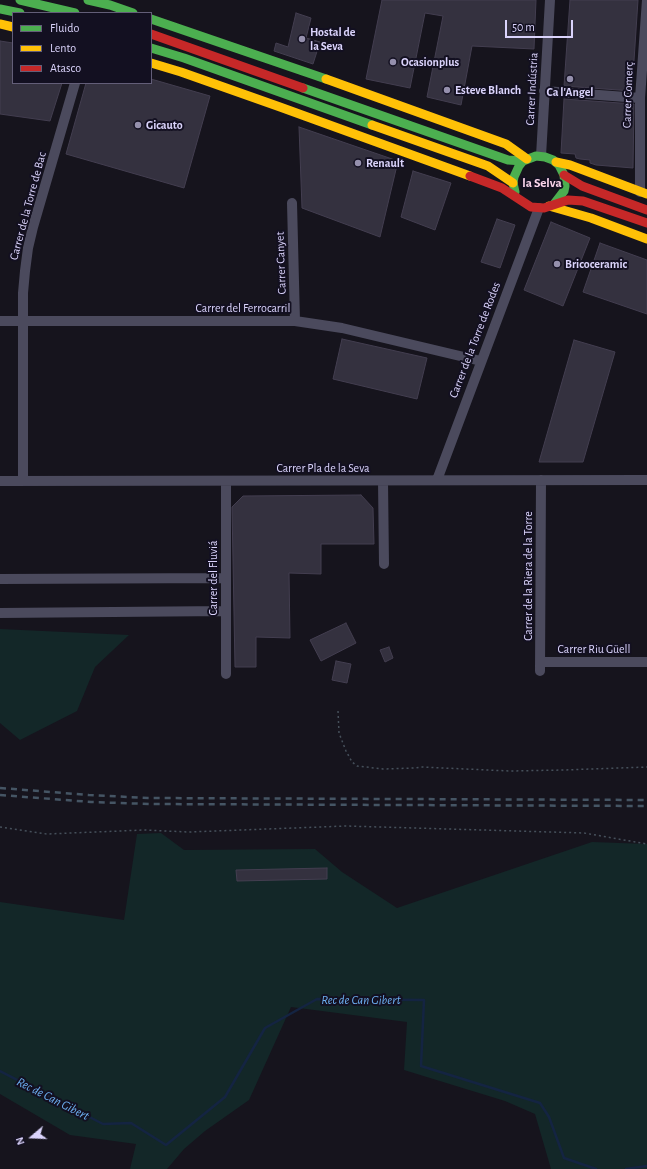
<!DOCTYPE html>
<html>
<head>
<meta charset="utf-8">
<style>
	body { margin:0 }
	#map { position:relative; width:647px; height:1169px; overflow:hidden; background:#16141d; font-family:"Alegreya Sans",sans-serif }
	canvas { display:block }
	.legend { position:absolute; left:12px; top:12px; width:140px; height:72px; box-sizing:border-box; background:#131021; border:1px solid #635e78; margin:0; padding:5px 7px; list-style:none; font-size:12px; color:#dad3fb }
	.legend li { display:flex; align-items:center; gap:8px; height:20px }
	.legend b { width:20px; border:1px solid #635e78 }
	.north { position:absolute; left:12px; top:1117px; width:40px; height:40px; -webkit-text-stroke:3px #131021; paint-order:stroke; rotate:251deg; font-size:11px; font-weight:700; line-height:16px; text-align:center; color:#dad3fb }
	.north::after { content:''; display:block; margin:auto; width:14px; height:18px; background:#dad3fb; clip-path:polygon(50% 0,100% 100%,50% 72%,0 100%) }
	.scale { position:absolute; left:505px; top:20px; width:68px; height:18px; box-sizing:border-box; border:2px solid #dad3fb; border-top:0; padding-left:5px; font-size:12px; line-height:14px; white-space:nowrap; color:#dad3fb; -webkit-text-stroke:3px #131021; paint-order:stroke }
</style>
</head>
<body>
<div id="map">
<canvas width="647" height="1169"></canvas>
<ul class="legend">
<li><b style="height:5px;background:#4caf50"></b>Fluido</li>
<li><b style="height:5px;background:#ffc107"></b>Lento</li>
<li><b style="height:5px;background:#c62828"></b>Atasco</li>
</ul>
<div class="north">N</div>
<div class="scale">50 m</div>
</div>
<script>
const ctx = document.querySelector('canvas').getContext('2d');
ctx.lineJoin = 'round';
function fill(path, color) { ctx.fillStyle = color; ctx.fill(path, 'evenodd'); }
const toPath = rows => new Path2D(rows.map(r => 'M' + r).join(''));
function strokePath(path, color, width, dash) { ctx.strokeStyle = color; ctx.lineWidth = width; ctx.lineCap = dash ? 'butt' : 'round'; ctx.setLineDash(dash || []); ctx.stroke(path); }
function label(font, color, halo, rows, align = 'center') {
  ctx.font = font + ' "Alegreya Sans",sans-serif'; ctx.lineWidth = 4; ctx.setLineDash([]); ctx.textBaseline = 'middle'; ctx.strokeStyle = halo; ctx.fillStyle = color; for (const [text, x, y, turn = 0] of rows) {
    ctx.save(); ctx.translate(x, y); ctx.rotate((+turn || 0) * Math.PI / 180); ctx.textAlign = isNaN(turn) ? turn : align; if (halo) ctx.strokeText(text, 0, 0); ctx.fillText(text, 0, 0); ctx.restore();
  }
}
fill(toPath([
	[0,629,129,635,95,667,77,711,20,740,0,723],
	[161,833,184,850,315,849,342,872,397,908,592,842,647,844,647,1169,551,1169,535,1114,505,1101,404,1070,407,1022,291,1007,249,1100,205,1131,184,1149,167,1169,130,1169,136,1144,70,1135,0,1094,0,902,124,920,137,834]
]), '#132728');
strokePath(toPath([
	[0,1071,103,1124,131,1123,166,1145,225,1097,265,1028,317,999,424,1000,421,1066,540,1103,549,1117,564,1158,596,1169],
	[626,1169,647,1166]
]), '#142442', 2.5);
const building = toPath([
	[382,0,536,0,534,49,472,46,461,105,427,97,443,16,425,13,410,88,366,79,382,0],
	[570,0,638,0,632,91,564,86,570,0],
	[296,13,311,18,306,38,320,42,313,64,274,51,276,43,288,47,296,13],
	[0,41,13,43,13,83,62,83,50,121,0,114,0,41],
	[151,79,210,96,184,188,66,154,86,83,151,83,151,79],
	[564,99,634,104,633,168,596,165,590,163,590,160,580,159,576,158,575,154,561,153,564,99],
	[299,127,398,161,380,237,302,208,299,127],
	[413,171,451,183,435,230,401,217,413,171],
	[497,219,515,225,500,268,481,262,497,219],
	[551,222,590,238,563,306,524,290,551,222],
	[600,243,647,260,647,314,583,292,600,243],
	[342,339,427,358,417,399,333,379,342,339],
	[574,340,615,352,583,462,539,462,574,340],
	[361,495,373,508,374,544,321,544,321,574,289,573,290,638,256,637,256,667,235,667,232,507,243,496,361,495],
	[346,623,356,643,321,661,310,640,346,623],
	[389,647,393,658,385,662,380,650,389,647],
	[336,661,351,664,347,683,332,680,336,661],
	[327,868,327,879,237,881,236,870,327,868]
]);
fill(building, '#34313f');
strokePath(building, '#433e50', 1);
strokePath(toPath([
	[338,711,339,733,346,751,352,762,357,766,383,769,415,768,421,767,510,771,563,770,647,767],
	[0,827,47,834,144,830,189,832,346,826,584,833,647,844]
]), '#46505b', 1.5, [2, 3]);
strokePath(toPath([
	[544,91,640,98],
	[541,156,550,0],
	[640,192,640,98,647,0],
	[292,203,295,321],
	[0,321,295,321,342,328,481,361],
	[437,480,539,208],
	[0,481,647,480],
	[23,481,23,293,25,271,28,248,33,227,75,83],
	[226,481,226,674],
	[383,481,384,564],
	[0,579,226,578],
	[0,613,226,611],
	[540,662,647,662],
	[540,671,541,480]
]), '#4b4a5d', 10);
strokePath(toPath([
	[20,0,75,13],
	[88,0,110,5,133,13],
	[0,9,20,13],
	[151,19,326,79],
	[151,48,184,58,372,125],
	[303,88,508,160,523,161],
	[515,192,513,183,514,177,519,166,523,161,536,156,545,157,553,160,559,165,564,175,565,186,564,191,554,204]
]), '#4caf50', 9);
strokePath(toPath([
	[0,24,13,27],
	[151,63,181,72,280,107,470,176],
	[326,79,506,144,527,159],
	[372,125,488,166,513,183],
	[556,162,570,165,647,194],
	[549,206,591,218,647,239]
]), '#ffc107', 9);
strokePath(toPath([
	[151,34,303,88],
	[564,175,582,186,647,210],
	[470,176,502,188,531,207,544,208,568,200,583,201,647,223]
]), '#c62828', 9);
strokePath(toPath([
	[0,788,89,795,148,798,647,800],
	[0,795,91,802,149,804,647,806]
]), '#455564', 2.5, [6, 5]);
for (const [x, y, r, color] of [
	[302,39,4,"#9590ad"],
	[393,62,4,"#9590ad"],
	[570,79,4,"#9590ad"],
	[447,90,4,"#9590ad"],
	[138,125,4,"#9590ad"],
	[358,163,4,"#9590ad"],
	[557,264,4,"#9590ad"]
]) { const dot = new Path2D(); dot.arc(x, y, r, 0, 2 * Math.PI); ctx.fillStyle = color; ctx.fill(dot); strokePath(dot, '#131021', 1.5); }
label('bold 12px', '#dad3fb', '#131021', [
	["Hostal de",310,32],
	["la Seva",310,46],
	["Ocasionplus",401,62],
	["Esteve Blanch",455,90],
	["Ca l'Angel",570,92,"center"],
	["Gicauto",146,125],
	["Renault",366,163],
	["Bricoceramic",565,264]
], 'left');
label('12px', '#dad3fb', '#131021', [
	["Carrer Indústria",532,89,-87],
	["Carrer Comerç",628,95,-88],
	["Carrer de la Torre de Bac",28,206,-75],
	["Carrer Canyet",281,263,-92],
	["Carrer del Ferrocarril",243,308],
	["Carrer de la Torre de Rodes",475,340,-69],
	["Carrer Pla de la Seva",323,468],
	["Carrer de la Riera de la Torre",528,576,-90],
	["Carrer del Fluviá",213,578,-90],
	["Carrer Riu Güell",594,649]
]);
label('bold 13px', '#fbd5ec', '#131021', [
	["la Selva",542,183]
]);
label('italic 13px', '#6caef0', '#131021', [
	["Rec de Can Gibert",361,1000],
	["Rec de Can Gibert",53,1099,27]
]);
</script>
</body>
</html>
